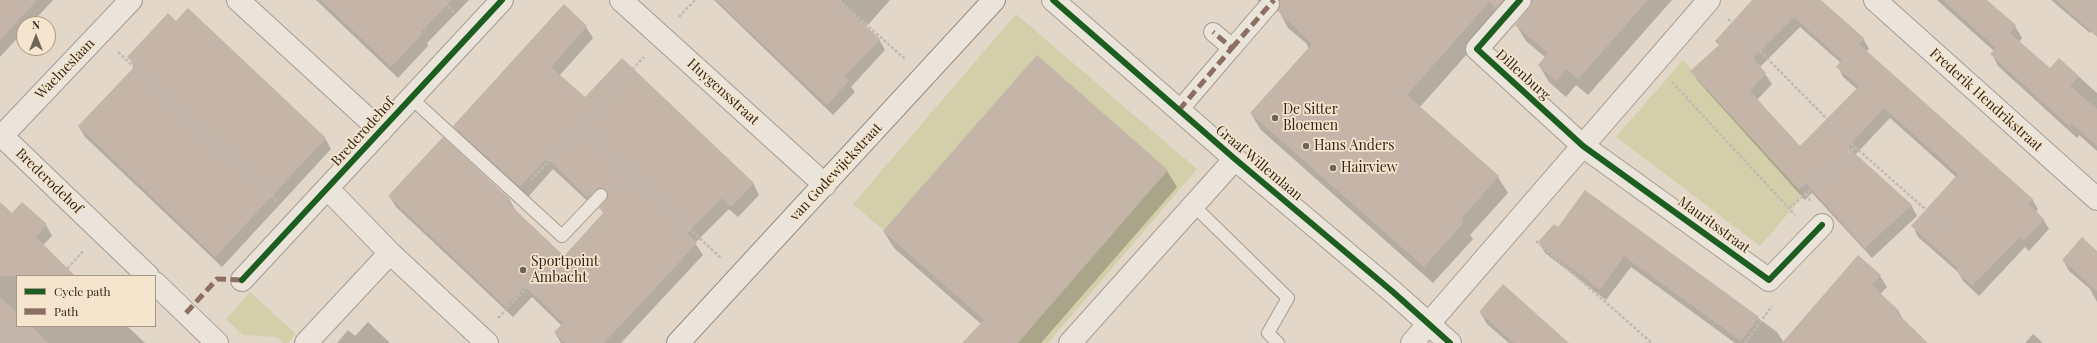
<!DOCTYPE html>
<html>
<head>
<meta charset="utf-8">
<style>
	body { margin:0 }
	#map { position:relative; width:2097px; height:343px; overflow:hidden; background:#e2d7c8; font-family:"Playfair Display",serif }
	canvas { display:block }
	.legend { position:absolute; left:16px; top:275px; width:140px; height:52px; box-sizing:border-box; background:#f4e5cc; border:1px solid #a79885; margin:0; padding:5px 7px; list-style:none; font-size:12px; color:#33251b }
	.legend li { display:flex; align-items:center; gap:8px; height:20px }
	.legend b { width:20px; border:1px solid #a79885 }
	.north { position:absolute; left:16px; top:16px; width:40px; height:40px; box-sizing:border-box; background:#f4e5cc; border:1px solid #a79885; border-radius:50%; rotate:0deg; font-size:11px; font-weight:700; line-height:16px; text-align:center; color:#33251b }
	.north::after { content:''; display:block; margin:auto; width:14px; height:18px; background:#706358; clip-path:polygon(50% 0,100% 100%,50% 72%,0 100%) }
</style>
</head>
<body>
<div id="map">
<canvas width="2097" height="343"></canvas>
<ul class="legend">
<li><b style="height:5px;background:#1b5e20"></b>Cycle path</li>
<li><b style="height:5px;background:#8d6e63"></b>Path</li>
</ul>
<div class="north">N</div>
</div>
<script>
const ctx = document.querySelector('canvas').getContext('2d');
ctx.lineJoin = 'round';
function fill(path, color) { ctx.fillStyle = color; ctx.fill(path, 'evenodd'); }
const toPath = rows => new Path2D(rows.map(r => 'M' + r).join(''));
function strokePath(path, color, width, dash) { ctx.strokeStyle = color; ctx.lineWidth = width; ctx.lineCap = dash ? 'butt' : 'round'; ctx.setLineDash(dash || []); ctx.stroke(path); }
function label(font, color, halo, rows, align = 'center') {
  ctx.font = font + ' "Playfair Display",serif'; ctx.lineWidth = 3.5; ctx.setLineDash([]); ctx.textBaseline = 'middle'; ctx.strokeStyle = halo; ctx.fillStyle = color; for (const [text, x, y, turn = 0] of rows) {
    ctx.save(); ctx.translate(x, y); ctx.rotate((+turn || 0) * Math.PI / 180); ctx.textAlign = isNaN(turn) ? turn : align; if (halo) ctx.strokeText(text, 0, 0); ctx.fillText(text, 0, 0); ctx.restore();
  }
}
fill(toPath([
	[1016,14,1197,169,1048,343,1015,343,853,204],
	[1683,60,1801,189,1799,201,1760,246,1616,137],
	[250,292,296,334,288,343,283,343,278,337,243,335,226,319]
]), '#d3cfaa');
fill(toPath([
	[0,0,53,0,31,24,24,24,24,31,0,57],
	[316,0,469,0,427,43,428,46,398,78],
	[714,0,890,0,866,27,879,39,885,50,851,87,855,92,833,115],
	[1257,0,1672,0,1588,95,1576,85,1566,97,1549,82,1539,65,1546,58,1526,41,1516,25,1533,4,1526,4,1499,18,1420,107,1498,177,1508,193,1470,235,1473,239,1433,283,1261,130,1251,114,1309,49,1306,43,1288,28,1279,11,1272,13],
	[1753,0,1820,0,1863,38,1869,49,1866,52,2032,199,2038,209,2036,212,2043,219,2049,229,2029,251,2025,247,1979,296,1963,281,1958,272,1918,237,1913,226,1956,177,1890,118,1855,155,1911,205,1917,216,1872,258,1812,193,1805,200,1698,81,1692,71,1719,46,1716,41],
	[1800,27,1841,63,1838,67,1843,77,1857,89,1800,148,1757,100,1772,84,1760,67],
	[1937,0,1985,0,2015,26,2022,38,2019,42,2050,69,2059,59,2097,93,2097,151,2079,135,2077,138,1998,66,1992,54,1994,51],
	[2051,0,2097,0,2097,27,2090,33],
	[564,6,586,27,593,38,559,76,585,99,753,183,759,195,738,217,729,209,695,243,703,255,621,343,561,343,555,333,562,326,532,297,513,317,396,207,389,196,509,199,516,211,564,258,604,214,600,208,607,199,605,199,595,208,553,169,527,198,461,138,454,126],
	[129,57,325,138,331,149,222,267,85,137,79,127,135,68],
	[1037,57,1167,171,1177,187,1041,343,963,343,981,324,894,248,884,232],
	[1585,191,1777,332,1784,343,1735,343,1631,267,1606,300,1545,253,1539,242,1558,229],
	[22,203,46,225,52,236,43,245,75,276,17,276,17,326,127,326,145,343,0,343,0,213,12,214],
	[2097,252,2097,302,2090,289,2069,271,2063,260],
	[1858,257,1880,276,1887,287,1880,294,1898,310,1910,332,1899,343,1791,343],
	[1480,312,1567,343,1509,343,1487,324],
	[368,322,390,343,337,343,348,330,355,336],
	[2033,334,2043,343,2025,343]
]), '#0003');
fill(toPath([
	[0,0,37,0,0,40],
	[321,0,452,0,421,32,422,34,391,67],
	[716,0,838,0,880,39,845,76,849,81,827,105],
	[1280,0,1503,0,1496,8,1489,2,1407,95,1499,176,1461,219,1464,222,1424,267,1250,113,1312,44,1278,11,1280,6],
	[1532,0,1648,0,1578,79,1567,69,1556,81,1538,65,1548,53,1515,25,1529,8],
	[1752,0,1821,0,1864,38,1859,44,2033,199,2029,204,2044,219,2023,241,2019,238,1972,286,1956,271,1958,268,1911,226,1958,174,1884,108,1848,147,1912,205,1865,248,1806,183,1799,190,1690,71,1719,45,1715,41],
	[1794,17,1842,60,1836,67,1859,86,1800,146,1750,91,1766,73,1753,58],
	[1943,0,1987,0,2016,25,2010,33,2050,68,2059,58,2079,76,2070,86,2097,109,2097,146,2072,124,2070,127,1990,54,1996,48],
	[2056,0,2097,0,2097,37],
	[564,4,587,26,551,67,585,97,622,58,754,183,731,207,722,198,687,233,697,243,604,343,565,343,554,332,563,323,525,286,506,307,388,196,443,137,510,199,507,202,564,256,604,212,599,208,608,197,606,190,599,188,588,198,547,158,520,187,453,126],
	[188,8,326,138,215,257,78,126,136,65,127,57,168,13,176,21],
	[1037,55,1168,170,1018,343,962,343,984,320,883,231],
	[1585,190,1759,317,1741,341,1624,256,1600,290,1538,242,1554,224,1558,227],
	[0,202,12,213,22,202,47,224,36,237,75,276,0,276],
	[2082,237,2097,251,2097,291,2062,260],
	[1858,255,1881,275,1872,285,1898,310,1896,312,1928,343,1782,343],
	[1503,284,1569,343,1514,343,1479,312],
	[0,297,17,313,17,326,31,326,48,343,0,343]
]), '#c5b5a9');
const service = toPath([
	[411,98,562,236,601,195],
	[1194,206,1288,298,1268,333,1278,343]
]);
const pedestrian = toPath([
	[1232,48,1270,4],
	[1179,110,1232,48,1213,32]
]);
const minor = toPath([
	[238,0,381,131],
	[621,0,825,185],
	[1520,0,1477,49,1583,146,1769,280,1822,225],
	[1875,0,2097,199],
	[2,136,148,276],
	[0,138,131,0],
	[328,189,390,253,487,343],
	[242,280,502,0],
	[155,283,217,343],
	[306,343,390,253],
	[1070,343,1235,159],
	[1412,343,1709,0]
]);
const tertiary = toPath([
	[1053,0,1235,159,1393,292,1450,343]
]);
const secondary = toPath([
	[678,343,994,0]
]);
strokePath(service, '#a69c92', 14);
strokePath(pedestrian, '#a69c92', 20);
strokePath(minor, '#a69c92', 24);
strokePath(tertiary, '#a69c92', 24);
strokePath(secondary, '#968c82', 24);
strokePath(toPath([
	[441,0,454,12],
	[839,0,905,59],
	[2087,0,2097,9],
	[679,17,695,0],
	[1728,19,1855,147,1950,231],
	[118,52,278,202],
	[1672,82,1795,215],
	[580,125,632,176,721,258],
	[531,180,644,57],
	[621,188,632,176],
	[1810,201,1807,193,1855,147],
	[1789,208,1807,193],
	[1536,241,1652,343],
	[61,276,83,251],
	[498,318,557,256],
	[17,324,11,331,24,343],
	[1745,343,1772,306]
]), '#c2bab1', 2.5, [3, 2]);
strokePath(service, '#eae4da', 12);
strokePath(pedestrian, '#eae4da', 18);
strokePath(minor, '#eae4da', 22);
strokePath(tertiary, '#eae4da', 22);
strokePath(secondary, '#eae4da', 22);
strokePath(toPath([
	[1232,48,1274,0],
	[1179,110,1232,48,1213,32],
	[186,313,217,279,242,280]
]), '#8d6e63', 5, [10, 5]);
strokePath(toPath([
	[1053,0,1235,159,1393,292,1450,343],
	[1520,0,1477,49,1583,146,1769,280,1822,225],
	[242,280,502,0]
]), '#1b5e20', 6);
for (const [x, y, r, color] of [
	[1275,118,4,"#706358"],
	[1306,146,4,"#706358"],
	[1333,168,4,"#706358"],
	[523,270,4,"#706358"]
]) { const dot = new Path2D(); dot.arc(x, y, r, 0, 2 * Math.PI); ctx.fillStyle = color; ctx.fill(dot); strokePath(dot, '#f4e5cc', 1.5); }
label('14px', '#33251b', '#f4e5cc', [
	["Waelneslaan",65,69,-46],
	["Dillenburg",1523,75,42],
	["Huygensstraat",723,92,42],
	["Frederik Hendrikstraat",1986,100,42],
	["Brederodehof",363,132,-48],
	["Graaf Willemlaan",1259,163,40],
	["van Godewijckstraat",836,172,-47],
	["Brederodehof",49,181,44],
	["Mauritsstraat",1714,225,36]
]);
label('14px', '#33251b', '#f4e5cc', [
	["De Sitter",1283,110],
	["Bloemen",1283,126],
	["Hans Anders",1314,146],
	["Hairview",1341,168],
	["Sportpoint",531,262],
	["Ambacht",531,278]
], 'left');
</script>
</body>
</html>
